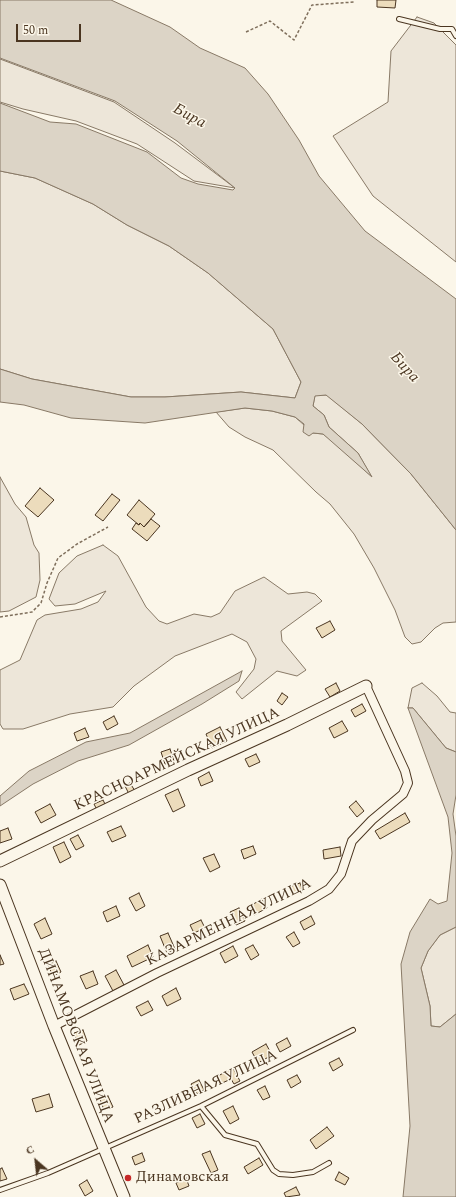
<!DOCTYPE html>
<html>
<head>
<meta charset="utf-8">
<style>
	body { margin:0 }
	#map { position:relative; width:456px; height:1197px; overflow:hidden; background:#fbf6e9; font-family:Spectral,serif }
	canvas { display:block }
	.north { position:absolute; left:16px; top:1141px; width:40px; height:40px; -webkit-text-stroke:3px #fbf6e9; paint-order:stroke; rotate:332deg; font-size:11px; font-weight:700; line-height:16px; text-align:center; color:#4a3520 }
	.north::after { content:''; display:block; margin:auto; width:14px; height:18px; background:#4a3520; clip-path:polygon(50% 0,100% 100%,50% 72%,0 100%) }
	.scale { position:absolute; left:16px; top:24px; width:65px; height:18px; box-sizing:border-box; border:2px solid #4a3520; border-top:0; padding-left:5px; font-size:12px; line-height:14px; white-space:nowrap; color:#4a3520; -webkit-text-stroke:3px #fbf6e9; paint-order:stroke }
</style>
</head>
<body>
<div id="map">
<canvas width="456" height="1197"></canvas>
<div class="north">С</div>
<div class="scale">50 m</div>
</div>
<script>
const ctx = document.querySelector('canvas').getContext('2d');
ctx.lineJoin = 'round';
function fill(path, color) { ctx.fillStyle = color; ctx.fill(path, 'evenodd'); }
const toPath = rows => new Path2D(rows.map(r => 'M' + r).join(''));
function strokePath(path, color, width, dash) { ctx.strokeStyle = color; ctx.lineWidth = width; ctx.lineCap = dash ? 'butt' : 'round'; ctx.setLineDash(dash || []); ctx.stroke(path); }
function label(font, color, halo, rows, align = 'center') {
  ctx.font = font + ' Spectral,serif'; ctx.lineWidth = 3; ctx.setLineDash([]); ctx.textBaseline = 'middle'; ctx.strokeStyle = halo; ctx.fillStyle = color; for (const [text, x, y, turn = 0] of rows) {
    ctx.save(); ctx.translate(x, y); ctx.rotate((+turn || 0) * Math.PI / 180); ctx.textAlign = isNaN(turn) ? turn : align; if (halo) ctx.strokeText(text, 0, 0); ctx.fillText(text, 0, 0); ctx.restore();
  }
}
const green = toPath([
	[417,17,434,23,456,45,456,262,373,196,333,136,388,102,391,51,417,17],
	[0,59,114,102,175,143,235,188,194,181,137,144,76,121,23,109,0,102,0,59],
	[0,171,35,178,93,204,127,225,169,246,208,273,273,329,301,382,295,398,241,392,165,397,131,397,32,379,0,369,0,171],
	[315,395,327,395,362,424,411,474,456,530,456,622,443,623,435,628,421,642,412,644,405,637,395,610,374,568,354,534,330,504,316,492,273,450,245,437,229,427,216,412,245,408,272,411,295,417,313,433,323,434,335,443,371,476,358,453,329,427,324,415,313,406,315,395],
	[0,477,15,504,26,517,34,545,39,553,40,580,36,597,9,611,0,612,0,477],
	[103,545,118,556,146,607,159,621,167,624,194,614,211,617,220,613,235,591,264,577,288,594,307,592,315,594,322,601,281,631,282,641,306,670,297,676,277,671,242,699,236,692,254,669,256,659,247,642,232,634,175,656,134,686,113,707,70,714,23,729,3,729,0,724,0,670,20,660,37,620,45,615,81,609,98,602,106,591,75,604,55,606,49,599,59,573,77,556,103,545],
	[422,683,437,696,450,712,456,713,456,752,446,748,413,708,408,708,412,688,422,683],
	[456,927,456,1014,440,1027,431,1026,430,1006,421,968,428,951,440,935,456,927]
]);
fill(green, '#ede6d9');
strokePath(green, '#887966', 1);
const water = toPath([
	[0,0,111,0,170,27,200,48,245,68,268,94,299,140,319,176,365,231,456,299,456,530,411,474,362,424,326,395,315,396,313,406,324,415,329,427,358,453,372,477,323,434,313,433,309,436,303,432,304,424,295,417,272,411,245,408,145,423,71,418,24,405,0,402,0,369,32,379,131,397,165,397,241,392,295,398,301,382,273,329,208,273,169,246,127,225,93,204,35,178,0,171,0,103,50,122,76,124,147,152,181,178,198,184,233,190,235,188,177,141,115,101,0,58,0,0],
	[242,671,239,681,202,704,129,745,78,761,33,784,0,806,0,796,29,771,86,742,130,733,242,671],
	[408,708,413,708,446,748,456,752,456,795,453,814,456,836,456,927,440,935,428,951,421,968,430,1006,431,1026,440,1027,456,1014,456,1197,403,1197,410,1126,401,964,410,932,430,899,438,904,447,901,452,853,448,817,408,708]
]);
fill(water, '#dcd4c6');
strokePath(water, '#887966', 1);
const building = toPath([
	[377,0,396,0,395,8,377,7,377,0],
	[40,488,54,500,38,517,25,506,40,488],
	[112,494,120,500,103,521,95,515,112,494],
	[139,500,155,514,144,527,140,523,139,525,127,515,139,500],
	[151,519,160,526,147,541,132,529,136,523,139,525,140,523,144,527,151,519],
	[330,621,335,630,322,638,316,628,330,621],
	[336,683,340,691,330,697,325,689,336,683],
	[282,693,288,697,282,705,277,701,282,693],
	[362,704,366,711,355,717,351,710,362,704],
	[114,716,118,724,107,730,103,722,114,716],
	[342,721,348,731,334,738,329,728,342,721],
	[220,727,227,741,212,748,206,734,220,727],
	[85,728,89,737,77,741,74,733,85,728],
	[170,749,174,761,165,764,161,752,170,749],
	[256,754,260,762,249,767,245,759,256,754],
	[209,772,213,781,201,786,198,778,209,772],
	[130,783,135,791,129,794,125,786,130,783],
	[178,789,185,806,173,812,165,795,178,789],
	[103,800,106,806,97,810,94,804,103,800],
	[356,801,364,811,357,817,349,807,356,801],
	[50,804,56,815,41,823,35,812,50,804],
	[405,813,410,822,380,839,375,831,405,813],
	[121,826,126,836,112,842,107,832,121,826],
	[8,828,12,839,0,843,0,831,8,828],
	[78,835,84,846,76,850,70,839,78,835],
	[64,842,71,857,60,863,53,847,64,842],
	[253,846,256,854,244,859,241,850,253,846],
	[340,847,341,856,324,859,323,850,340,847],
	[214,854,220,867,210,872,203,858,214,854],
	[300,883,303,891,292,895,289,887,300,883],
	[139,893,145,906,136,911,129,898,139,893],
	[262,899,267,908,254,915,250,906,262,899],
	[116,906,120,916,107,922,103,912,116,906],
	[239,908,245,921,236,925,230,912,239,908],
	[311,916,315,924,304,930,300,922,311,916],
	[45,918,52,934,41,939,34,924,45,918],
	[201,920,205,928,194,933,190,925,201,920],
	[294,932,300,943,293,947,286,937,294,932],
	[168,933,175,949,167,953,160,936,168,933],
	[148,945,153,957,132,967,127,956,148,945],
	[253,945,259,955,251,960,245,949,253,945],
	[233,946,238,956,225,963,220,953,233,946],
	[0,955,4,964,0,965,0,955],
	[56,961,61,972,53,976,48,965,56,961],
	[116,970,124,985,113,991,105,976,116,970],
	[93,971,98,984,86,989,80,976,93,971],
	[24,984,29,994,14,1000,10,989,24,984],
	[176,988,181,999,167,1006,162,996,176,988],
	[148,1001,153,1010,141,1016,136,1007,148,1001],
	[83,1030,87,1041,79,1045,74,1033,83,1030],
	[287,1038,291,1046,280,1052,276,1044,287,1038],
	[266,1044,272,1055,258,1063,252,1052,266,1044],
	[339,1058,343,1065,333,1071,329,1063,339,1058],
	[233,1068,240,1081,234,1084,231,1079,220,1084,216,1077,233,1068],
	[297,1075,301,1082,291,1088,287,1080,297,1075],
	[199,1080,204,1090,197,1094,191,1084,199,1080],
	[265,1086,270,1097,263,1100,257,1090,265,1086],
	[49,1094,53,1107,36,1112,32,1099,49,1094],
	[108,1096,113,1107,104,1110,100,1099,108,1096],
	[233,1106,239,1119,230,1124,223,1111,233,1106],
	[200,1114,205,1124,197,1128,192,1118,200,1114],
	[327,1127,334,1136,316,1149,310,1140,327,1127],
	[210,1151,218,1170,211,1173,202,1154,210,1151],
	[142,1153,145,1161,135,1165,132,1157,142,1153],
	[259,1158,263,1165,248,1174,244,1167,259,1158],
	[2,1168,7,1179,0,1181,0,1169,2,1168],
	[339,1172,349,1178,345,1185,335,1180,339,1172],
	[186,1178,189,1186,179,1190,176,1183,186,1178],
	[87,1180,93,1191,85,1196,79,1185,87,1180],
	[296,1187,300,1195,286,1197,284,1193,296,1187]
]);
fill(building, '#ecdcbc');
strokePath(building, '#4a3520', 1);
const lane = toPath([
	[399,19,440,29,452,29,456,36],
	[201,1106,225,1135,257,1144,273,1170,279,1174,293,1175,313,1172,329,1163],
	[0,1190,48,1173,201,1106,353,1030]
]);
const street = toPath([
	[54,1026,157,973,309,901,329,889,341,874,352,841,372,820,403,794,408,783,405,771,366,686]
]);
const secondary = toPath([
	[0,861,188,770,287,725,366,686],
	[0,885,54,1026,124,1197]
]);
strokePath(lane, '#4a3520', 6);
strokePath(street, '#4a3520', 10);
strokePath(secondary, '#4a3520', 13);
strokePath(toPath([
	[246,32,270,21,294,40,312,5,354,2],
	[0,617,32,612,41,603,47,583,58,558,77,544,108,527]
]), '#7f6f5c', 1.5, [3, 2]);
strokePath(lane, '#fbf6e9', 4);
strokePath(street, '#fbf6e9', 8);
strokePath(secondary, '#fbf6e9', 11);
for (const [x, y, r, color] of [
	[128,1178,4,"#c62828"]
]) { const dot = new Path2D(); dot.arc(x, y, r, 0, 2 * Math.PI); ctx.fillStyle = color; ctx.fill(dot); strokePath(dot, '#fbf6e9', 1.5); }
label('15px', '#4a3520', '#fbf6e9', [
	["КРАСНОАРМЕЙСКАЯ УЛИЦА",177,760,-25],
	["КАЗАРМЕННАЯ УЛИЦА",229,923,-26],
	["ДИНАМОВСКАЯ УЛИЦА",75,1036,69],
	["РАЗЛИВНАЯ УЛИЦА",206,1088,-25]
]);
label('15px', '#4a3520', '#fbf6e9', [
	["Динамовская",136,1178]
], 'left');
label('italic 16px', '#4a3520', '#fbf6e9', [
	["Бира",189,117,28],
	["Бира",404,368,48]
]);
</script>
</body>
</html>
